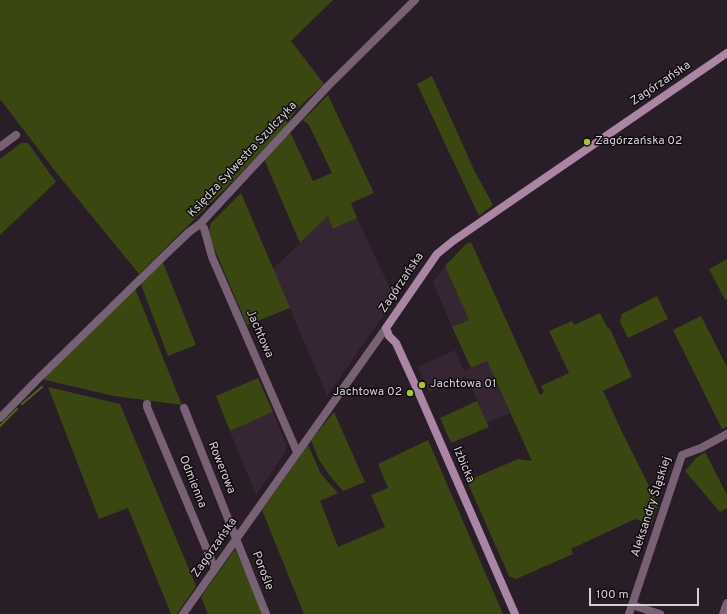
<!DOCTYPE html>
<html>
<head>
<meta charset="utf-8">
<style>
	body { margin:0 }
	#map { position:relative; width:727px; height:614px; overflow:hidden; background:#291e27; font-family:Overpass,sans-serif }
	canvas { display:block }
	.scale { position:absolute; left:589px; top:588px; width:110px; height:18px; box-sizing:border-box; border:2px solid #d6cfd5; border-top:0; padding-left:5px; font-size:12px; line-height:14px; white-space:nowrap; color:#d6cfd5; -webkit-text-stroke:3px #0e0a0e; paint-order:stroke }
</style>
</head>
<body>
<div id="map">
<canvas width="727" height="614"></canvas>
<div class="scale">100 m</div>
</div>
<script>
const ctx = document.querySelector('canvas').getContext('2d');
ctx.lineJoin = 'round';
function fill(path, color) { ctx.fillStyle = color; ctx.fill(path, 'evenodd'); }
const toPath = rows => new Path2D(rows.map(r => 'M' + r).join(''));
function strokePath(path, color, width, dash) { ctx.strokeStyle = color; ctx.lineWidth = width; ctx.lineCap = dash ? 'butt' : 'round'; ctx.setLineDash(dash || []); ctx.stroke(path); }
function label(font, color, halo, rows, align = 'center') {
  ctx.font = font + ' Overpass,sans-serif'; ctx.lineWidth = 3; ctx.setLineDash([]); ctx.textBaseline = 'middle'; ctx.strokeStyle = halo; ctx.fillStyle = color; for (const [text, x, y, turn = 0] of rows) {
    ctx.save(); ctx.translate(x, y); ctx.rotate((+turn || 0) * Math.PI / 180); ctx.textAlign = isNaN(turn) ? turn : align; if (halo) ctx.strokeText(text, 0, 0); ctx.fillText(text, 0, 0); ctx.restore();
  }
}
fill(toPath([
	[328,216,334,229,357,218,395,299,327,396,273,269],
	[445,266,469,320,452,327,433,282],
	[455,350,464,371,487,361,510,413,487,423,466,376,429,392,418,367],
	[273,412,286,444,285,453,256,495,230,431]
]), '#362633');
fill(toPath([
	[0,0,333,0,291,41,324,84,297,109,284,128,235,179,139,274,55,171,0,99],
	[432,76,474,170,493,205,479,216,417,84],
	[328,95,374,193,351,203,357,218,333,229,328,216,300,243,264,159,290,132,313,181,332,173,309,125,303,120],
	[21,143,28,143,56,182,0,235,0,159],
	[241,193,290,308,247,325,208,234,211,223],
	[471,242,540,395,544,392,541,386,569,373,549,331,572,321,574,325,600,313,607,327,610,329,632,377,603,391,624,436,658,504,651,525,635,519,571,549,573,554,516,579,509,576,467,481,518,459,532,461,487,361,471,368,452,327,469,320,445,266,466,244],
	[727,259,727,299,725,300,709,269],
	[162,260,196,345,168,356,140,282],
	[135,288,182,405,114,396,45,380,44,377],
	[657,296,668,319,628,338,620,322,622,314],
	[701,316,727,367,727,427,722,429,673,330],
	[258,378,273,412,230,431,216,396],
	[48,387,120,404,196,586,177,614,171,614,128,508,99,519],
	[477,401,489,427,451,443,440,418],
	[334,412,365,482,343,491,329,475,318,458,311,440],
	[428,440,503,614,304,614,262,510,308,445,321,474,338,493,320,501,338,547,385,527,371,495,388,488,378,464],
	[705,452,727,495,727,508,720,512,685,471,696,458],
	[235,549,260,606,263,614,208,614,201,597]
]), '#3a4711');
strokePath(toPath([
	[22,404,42,387],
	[0,426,17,409]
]), '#51621f', 2);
strokePath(toPath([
	[0,147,16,135],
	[200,224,204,228,212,257,297,452],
	[147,404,147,407,215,569],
	[184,408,266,614],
	[0,418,37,380,164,256,189,232,200,224,327,87,415,0],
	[632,605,660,614],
	[183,614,386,328],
	[629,614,682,455,701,448,727,434],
	[723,614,727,603]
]), '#796175', 8);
strokePath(toPath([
	[515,614,417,389,396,343,389,336,386,328,437,254,453,241,727,53]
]), '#ab85a4', 8);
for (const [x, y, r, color] of [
	[587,142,4,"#a4c824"],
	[422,385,4,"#a4c824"],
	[410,393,4,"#a4c824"]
]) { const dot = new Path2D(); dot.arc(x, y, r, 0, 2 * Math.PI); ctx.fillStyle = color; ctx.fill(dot); strokePath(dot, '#0e0a0e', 1.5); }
label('12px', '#d6cfd5', '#0e0a0e', [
	["Zagórzańska",661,84,-34],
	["Księdza Sylwestra Szulczyka",243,160,-47],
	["Zagórzańska",402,283,-56],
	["Jachtowa",259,334,66],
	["Izbicka",463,465,67],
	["Rowerowa",221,468,68],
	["Odmienna",192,482,68],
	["Aleksandry Śląskiej",652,507,-72],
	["Zagórzańska",215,548,-55],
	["Porośle",262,571,69]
]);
label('12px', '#d6cfd5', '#0e0a0e', [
	["Zagórzańska 02",595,142],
	["Jachtowa 01",430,385],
	["Jachtowa 02",402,393,"right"]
], 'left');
</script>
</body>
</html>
